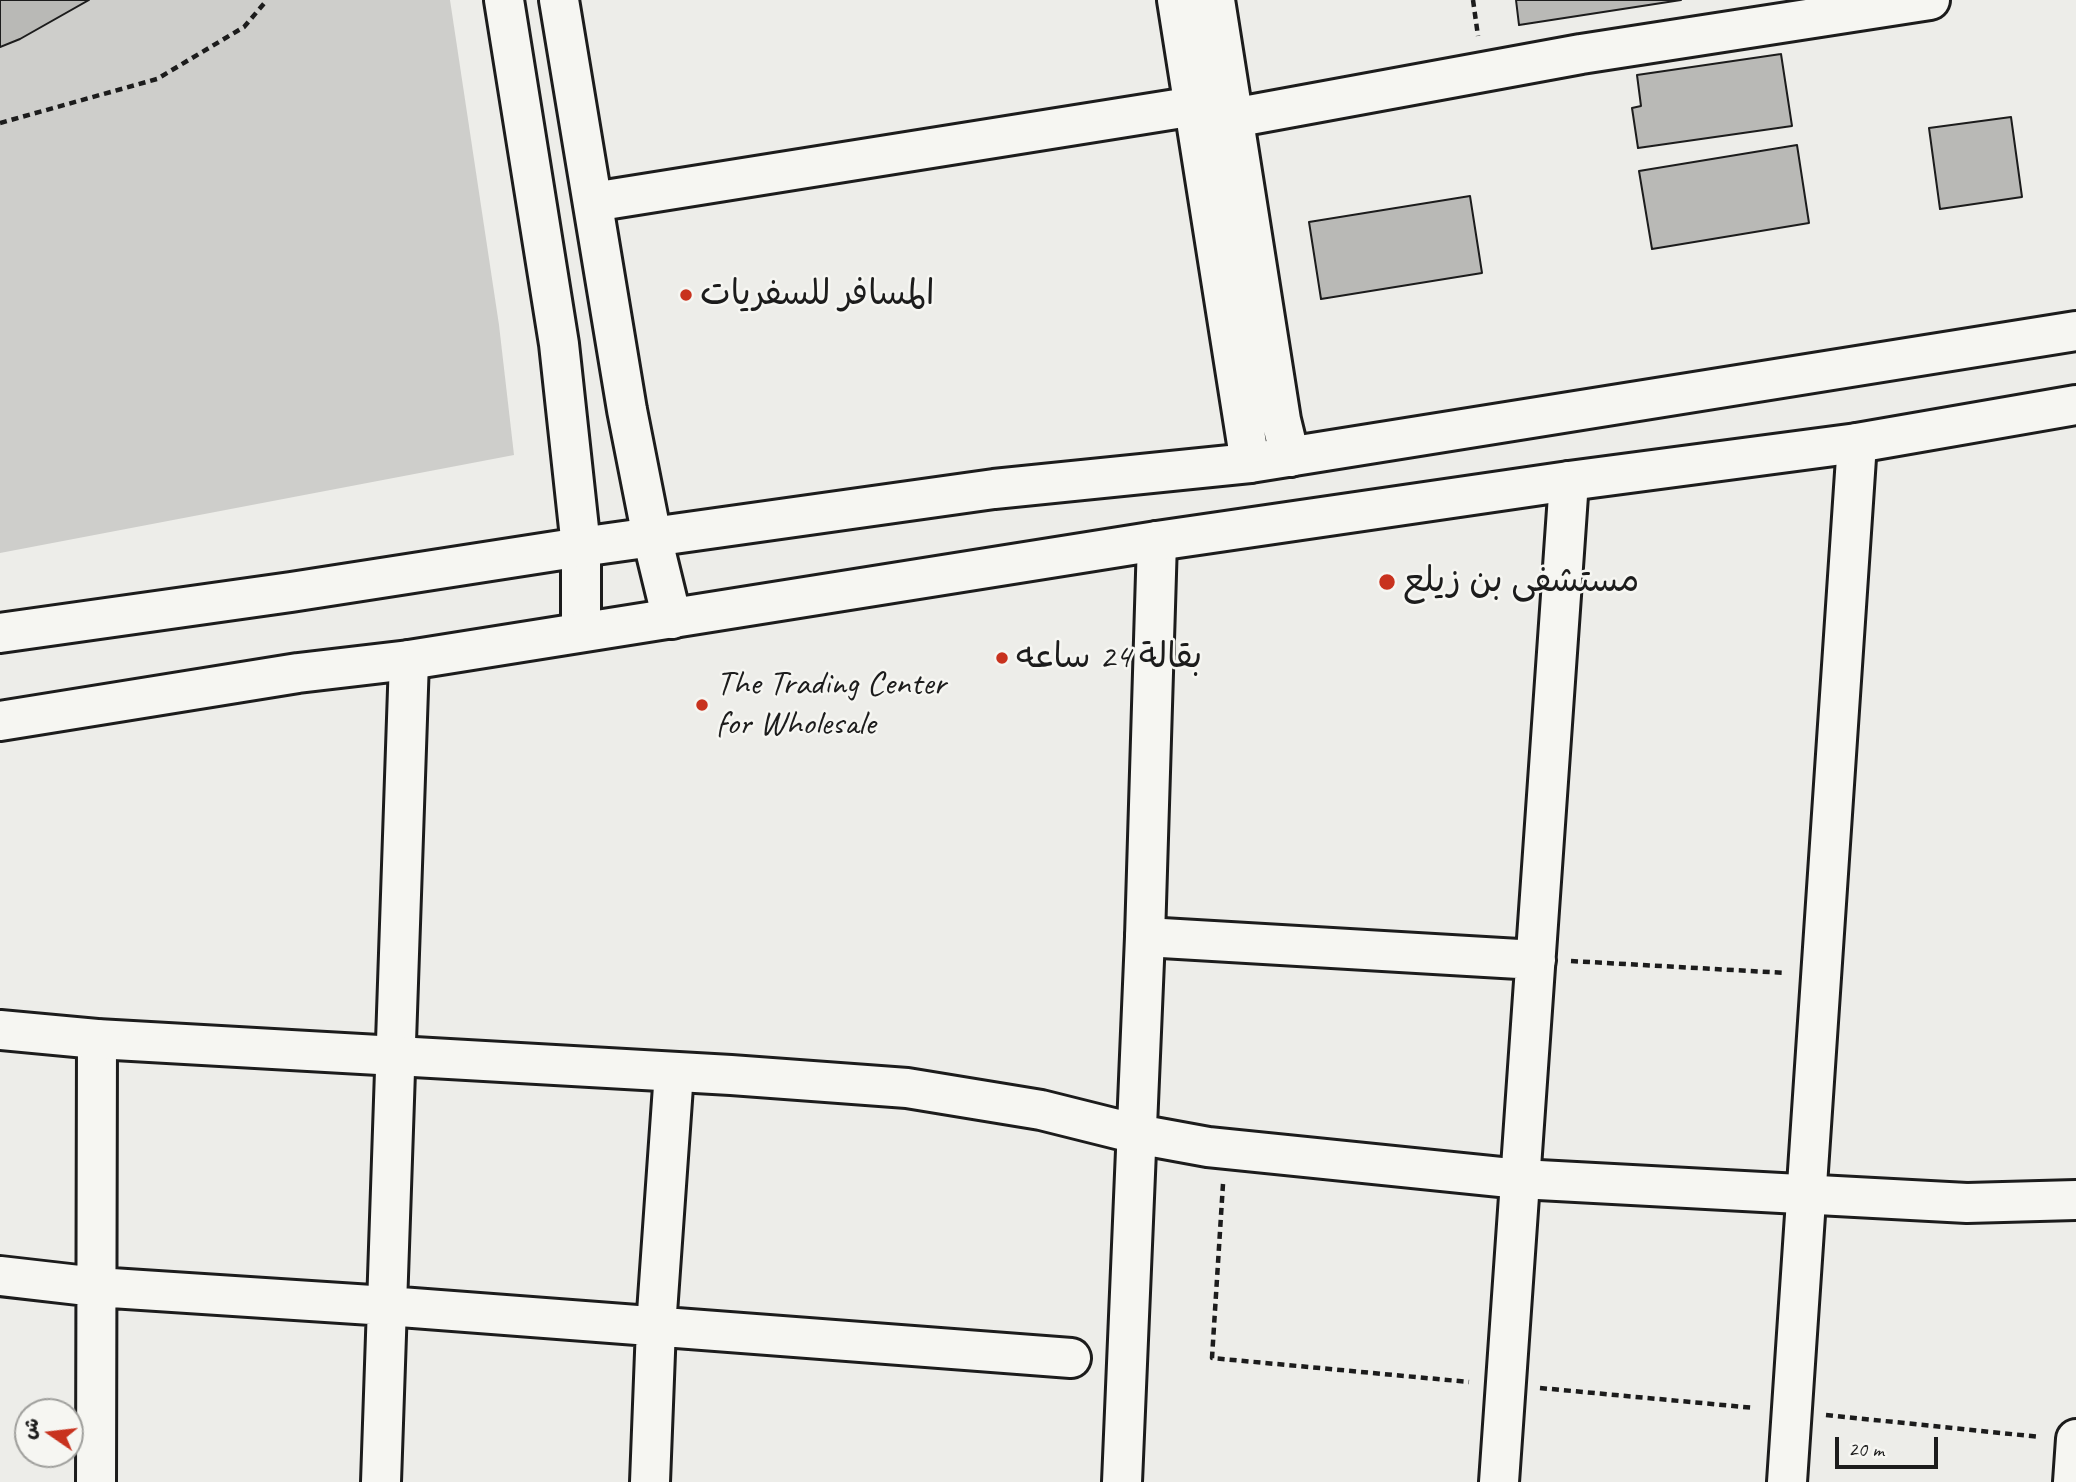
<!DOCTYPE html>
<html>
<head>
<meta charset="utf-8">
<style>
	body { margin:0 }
	#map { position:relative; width:2076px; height:1482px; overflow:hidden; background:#edede9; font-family:Caveat,"Playpen Sans Arabic",sans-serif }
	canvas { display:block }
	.north { position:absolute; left:14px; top:1398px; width:70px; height:70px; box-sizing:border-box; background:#f6f6f2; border:2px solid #9f9f9c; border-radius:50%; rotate:284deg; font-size:19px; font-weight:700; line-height:28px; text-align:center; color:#1c1c1c }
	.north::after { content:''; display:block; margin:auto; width:24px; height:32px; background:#c8321e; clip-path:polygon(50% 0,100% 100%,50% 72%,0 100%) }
	.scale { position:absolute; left:1835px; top:1437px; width:103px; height:32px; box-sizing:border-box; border:4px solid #1c1c1c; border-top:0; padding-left:9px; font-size:21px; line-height:24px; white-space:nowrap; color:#1c1c1c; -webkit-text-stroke:5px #f6f6f2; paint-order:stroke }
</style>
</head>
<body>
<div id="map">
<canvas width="2076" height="1482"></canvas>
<div class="north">ش</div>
<div class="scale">20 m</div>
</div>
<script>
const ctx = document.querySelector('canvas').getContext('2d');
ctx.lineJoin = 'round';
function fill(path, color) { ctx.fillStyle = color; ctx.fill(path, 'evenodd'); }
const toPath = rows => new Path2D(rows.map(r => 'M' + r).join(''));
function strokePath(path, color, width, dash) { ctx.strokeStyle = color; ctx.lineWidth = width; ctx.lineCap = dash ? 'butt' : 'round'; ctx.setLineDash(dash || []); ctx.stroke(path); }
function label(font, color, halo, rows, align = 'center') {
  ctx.font = font + ' Caveat,"Playpen Sans Arabic",sans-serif'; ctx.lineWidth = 5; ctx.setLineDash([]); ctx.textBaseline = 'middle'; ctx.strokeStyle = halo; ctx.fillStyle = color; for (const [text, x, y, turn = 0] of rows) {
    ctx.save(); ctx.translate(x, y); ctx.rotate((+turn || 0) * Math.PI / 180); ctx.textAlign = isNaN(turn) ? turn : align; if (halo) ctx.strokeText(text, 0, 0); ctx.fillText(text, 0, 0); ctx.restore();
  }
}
fill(toPath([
	[0,0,450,0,499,325,514,455,0,553]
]), '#cececb');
const building = toPath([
	[0,0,89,0,20,39,0,47,0,0],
	[1516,0,1681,0,1519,25,1516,0],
	[1781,54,1792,126,1638,148,1632,108,1641,106,1637,75,1781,54],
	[2011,117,2022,197,1940,209,1929,128,2011,117],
	[1797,145,1809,223,1652,249,1639,171,1797,145],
	[1470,196,1482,273,1321,299,1309,222,1470,196]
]);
fill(building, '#b9b9b6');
strokePath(building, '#1c1c1c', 2);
const street = toPath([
	[593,202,1195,106,1233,118,1581,54,1930,0],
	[1145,937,1536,960],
	[0,1276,96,1287,387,1306,1071,1358],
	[96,1482,97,1039],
	[381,1482,409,660],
	[650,1482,656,1327,674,1072],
	[1499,1482,1569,481],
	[1787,1482,1857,443],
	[2073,1482,2076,1439]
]);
const secondary = toPath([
	[504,0,559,344,581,547,581,632],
	[559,0,627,410,652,537,672,619],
	[1177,0,1250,463],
	[1215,0,1281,420,1290,457],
	[0,1030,97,1039,731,1075,907,1088,1041,1110,1137,1134,1208,1147,1520,1179,1967,1203,2076,1200],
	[1122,1482,1145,937,1157,541]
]);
const primary = toPath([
	[0,633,291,592,581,547,994,489,1250,463,2076,331],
	[0,721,298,673,409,660,1157,541,1569,481,1857,443,2076,405]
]);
strokePath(street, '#1c1c1c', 44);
strokePath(secondary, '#1c1c1c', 44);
strokePath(primary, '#1c1c1c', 44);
strokePath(toPath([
	[1473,0,1478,36],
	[0,123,157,79,244,27,267,0],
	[1571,961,1786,973],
	[1223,1184,1212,1358,1469,1382],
	[1540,1388,1755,1408],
	[1826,1415,2040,1437]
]), '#1c1c1c', 4.5, [7, 5]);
strokePath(street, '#f6f6f2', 38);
strokePath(secondary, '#f6f6f2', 38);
strokePath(primary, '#f6f6f2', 38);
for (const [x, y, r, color] of [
	[686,295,7,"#c8321e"],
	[1387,582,9,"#c8321e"],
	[1002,658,7,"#c8321e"],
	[702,705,7,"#c8321e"]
]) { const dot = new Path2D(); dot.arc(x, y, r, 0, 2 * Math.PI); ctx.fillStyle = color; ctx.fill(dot); strokePath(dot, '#f6f6f2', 2.5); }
label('35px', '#1c1c1c', '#f6f6f2', [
	["المسافر للسفريات",700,295],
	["مستشفى بن زيلع",1403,582],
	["بقالة 24 ساعه",1016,658],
	["The Trading Center",716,685],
	["for Wholesale",716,725]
], 'left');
</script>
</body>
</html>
